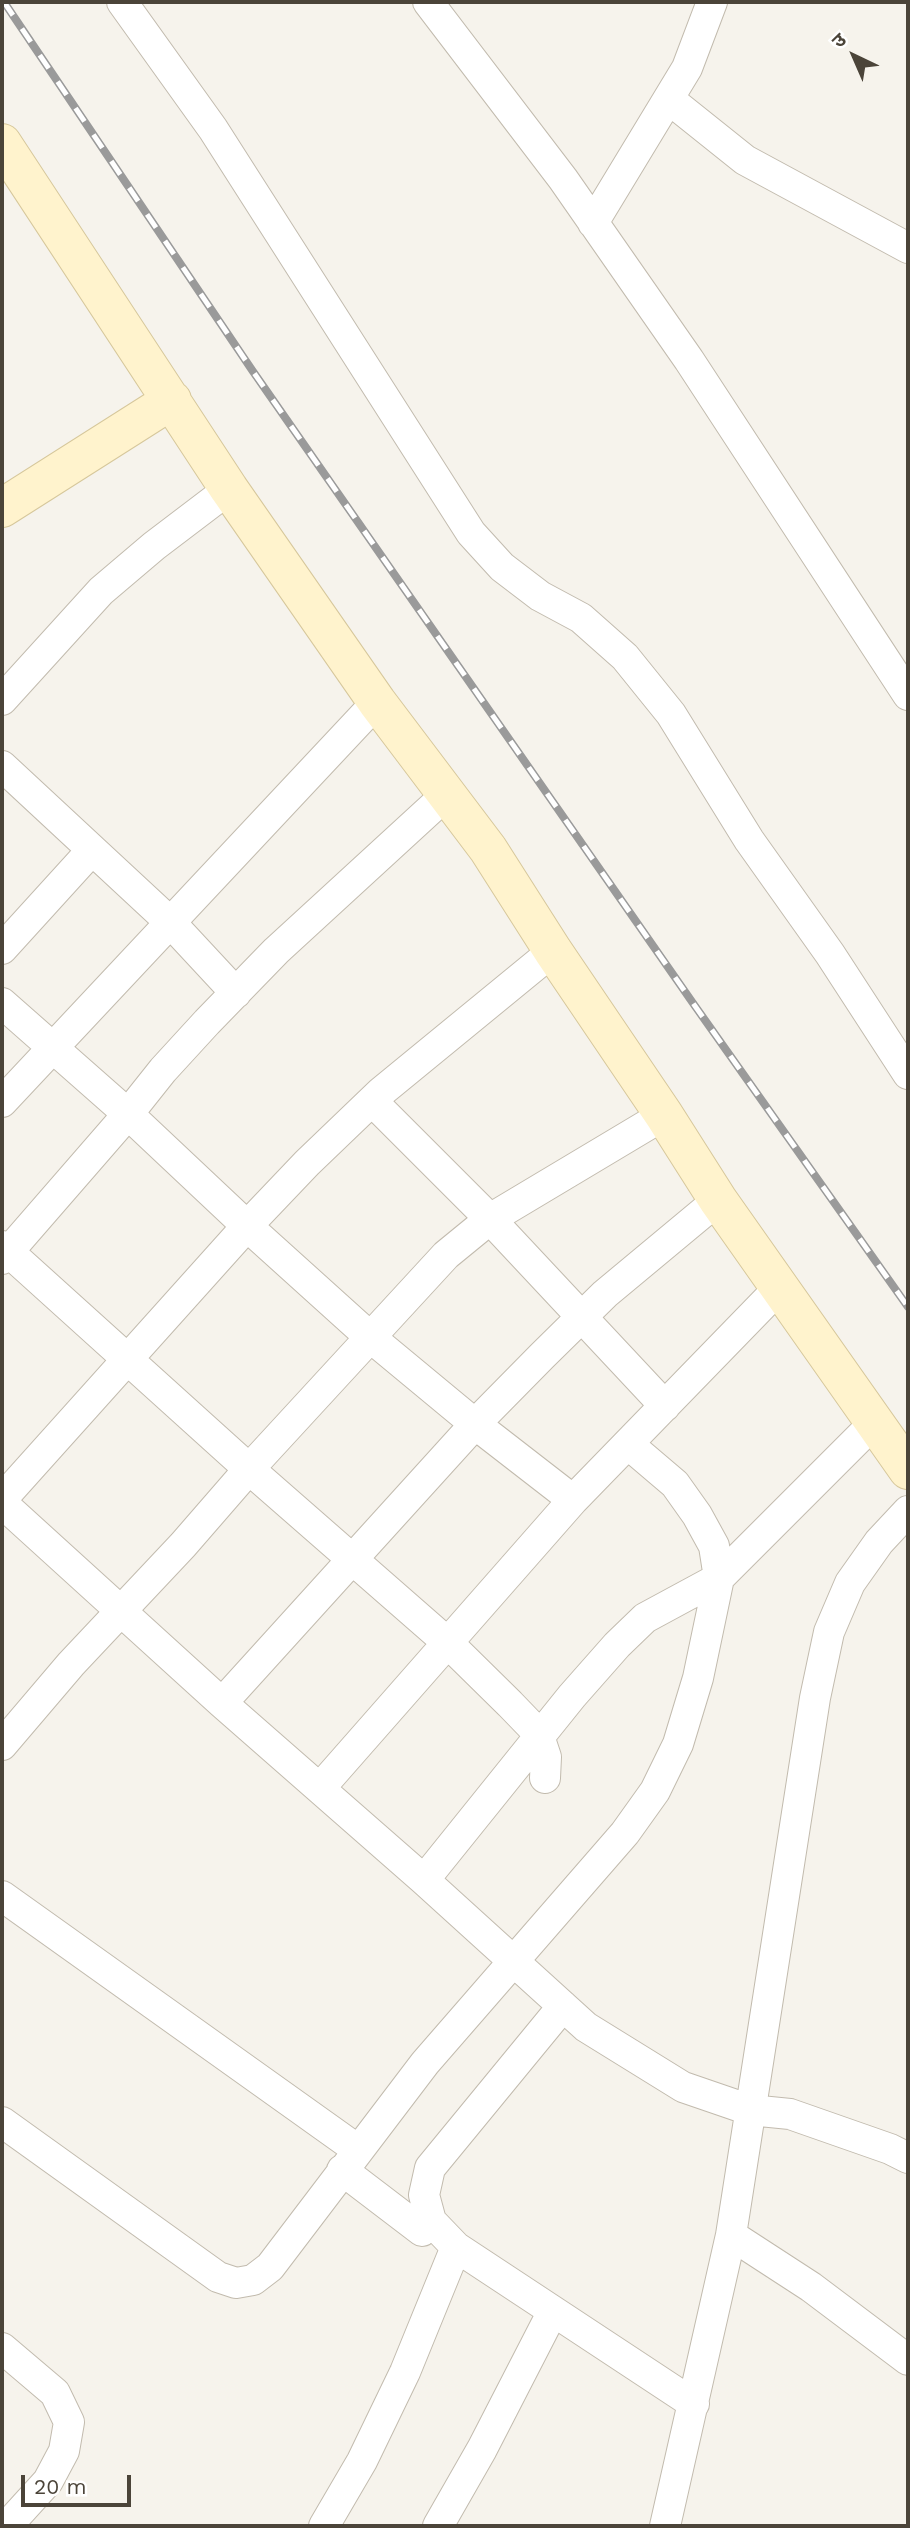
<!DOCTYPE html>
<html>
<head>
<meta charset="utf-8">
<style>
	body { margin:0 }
	#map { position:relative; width:910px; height:2528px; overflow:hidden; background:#f6f3ec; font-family:"Work Sans","Noto Sans Devanagari",sans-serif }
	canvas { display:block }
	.frame { position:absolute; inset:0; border:4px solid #4b4439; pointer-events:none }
	.north { position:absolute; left:819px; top:21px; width:70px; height:70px; -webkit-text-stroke:5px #fff; paint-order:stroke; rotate:316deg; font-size:19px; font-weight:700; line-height:28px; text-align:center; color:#4b4439 }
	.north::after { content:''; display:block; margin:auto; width:24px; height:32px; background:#4b4439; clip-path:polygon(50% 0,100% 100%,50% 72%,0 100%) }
	.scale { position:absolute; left:21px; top:2475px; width:110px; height:32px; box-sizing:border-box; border:4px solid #4b4439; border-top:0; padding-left:9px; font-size:21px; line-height:24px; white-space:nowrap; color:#4b4439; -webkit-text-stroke:5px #fff; paint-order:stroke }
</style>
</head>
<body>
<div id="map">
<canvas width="910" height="2528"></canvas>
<div class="frame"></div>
<div class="north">उ</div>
<div class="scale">20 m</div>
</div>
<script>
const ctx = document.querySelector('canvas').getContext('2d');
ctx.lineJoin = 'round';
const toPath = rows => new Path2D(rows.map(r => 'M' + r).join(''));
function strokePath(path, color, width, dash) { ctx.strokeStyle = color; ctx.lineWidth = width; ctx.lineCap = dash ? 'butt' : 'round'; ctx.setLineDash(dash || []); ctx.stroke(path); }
const street = toPath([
	[122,2,213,129,471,533,502,567,540,596,581,618,625,657,671,714,749,840,830,954,908,1074],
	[428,2,563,179,689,360,908,695],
	[670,100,745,160,908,248],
	[593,223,687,68,712,2],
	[2,700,101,591,154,546,229,489],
	[2,766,170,922,236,993],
	[2,949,92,850],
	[2,1003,128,1114,247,1226,370,1337,475,1424,573,1500],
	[372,1101,490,1219,665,1406],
	[2,1102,377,702],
	[2,1246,249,1469,448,1643,510,1704,538,1733,546,1757,545,1778],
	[2,1259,128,1114,163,1070,207,1022,276,951,446,795],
	[2,1499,247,1226,307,1163,381,1092,553,951],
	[2,1503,222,1703,424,1880,586,2027,683,2087,750,2110,790,2114,890,2149,908,2158],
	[222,1703,475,1424,542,1356,605,1294,718,1200],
	[2,1745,71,1664,183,1545,249,1469,446,1255,490,1219,664,1115],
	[320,1788,573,1500,780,1287],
	[424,1880,572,1696,617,1645,645,1618,719,1578,874,1423],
	[2,1896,358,2150],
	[563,2006,430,2168,424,2195,431,2221,456,2247,694,2404],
	[2,2122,218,2277,236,2283,253,2280,270,2267,425,2063,625,1833,655,1791,678,1744,698,1678,719,1578,714,1546,697,1515,675,1484,628,1444],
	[342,2170,422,2231],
	[731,2235,811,2287,908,2360],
	[2,2348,55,2393,69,2422,64,2451,48,2481,7,2526],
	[324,2526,362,2461,405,2372,456,2247],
	[438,2526,482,2449,553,2311],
	[665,2526,731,2235,815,1698,829,1632,850,1583,879,1542,908,1511]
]);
const secondary = toPath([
	[2,143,229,489,377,702,488,849,553,951,664,1115,718,1200,908,1470],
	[2,508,172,400]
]);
strokePath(street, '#c2bbae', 32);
strokePath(secondary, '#d6c79b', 40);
strokePath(street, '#fff', 30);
strokePath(secondary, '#fff3cd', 38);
const rail = toPath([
	[4,2,252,370,695,1006,908,1307]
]);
strokePath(rail, '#9a9a9a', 8);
strokePath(rail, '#fff', 5, [16]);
</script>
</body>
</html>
